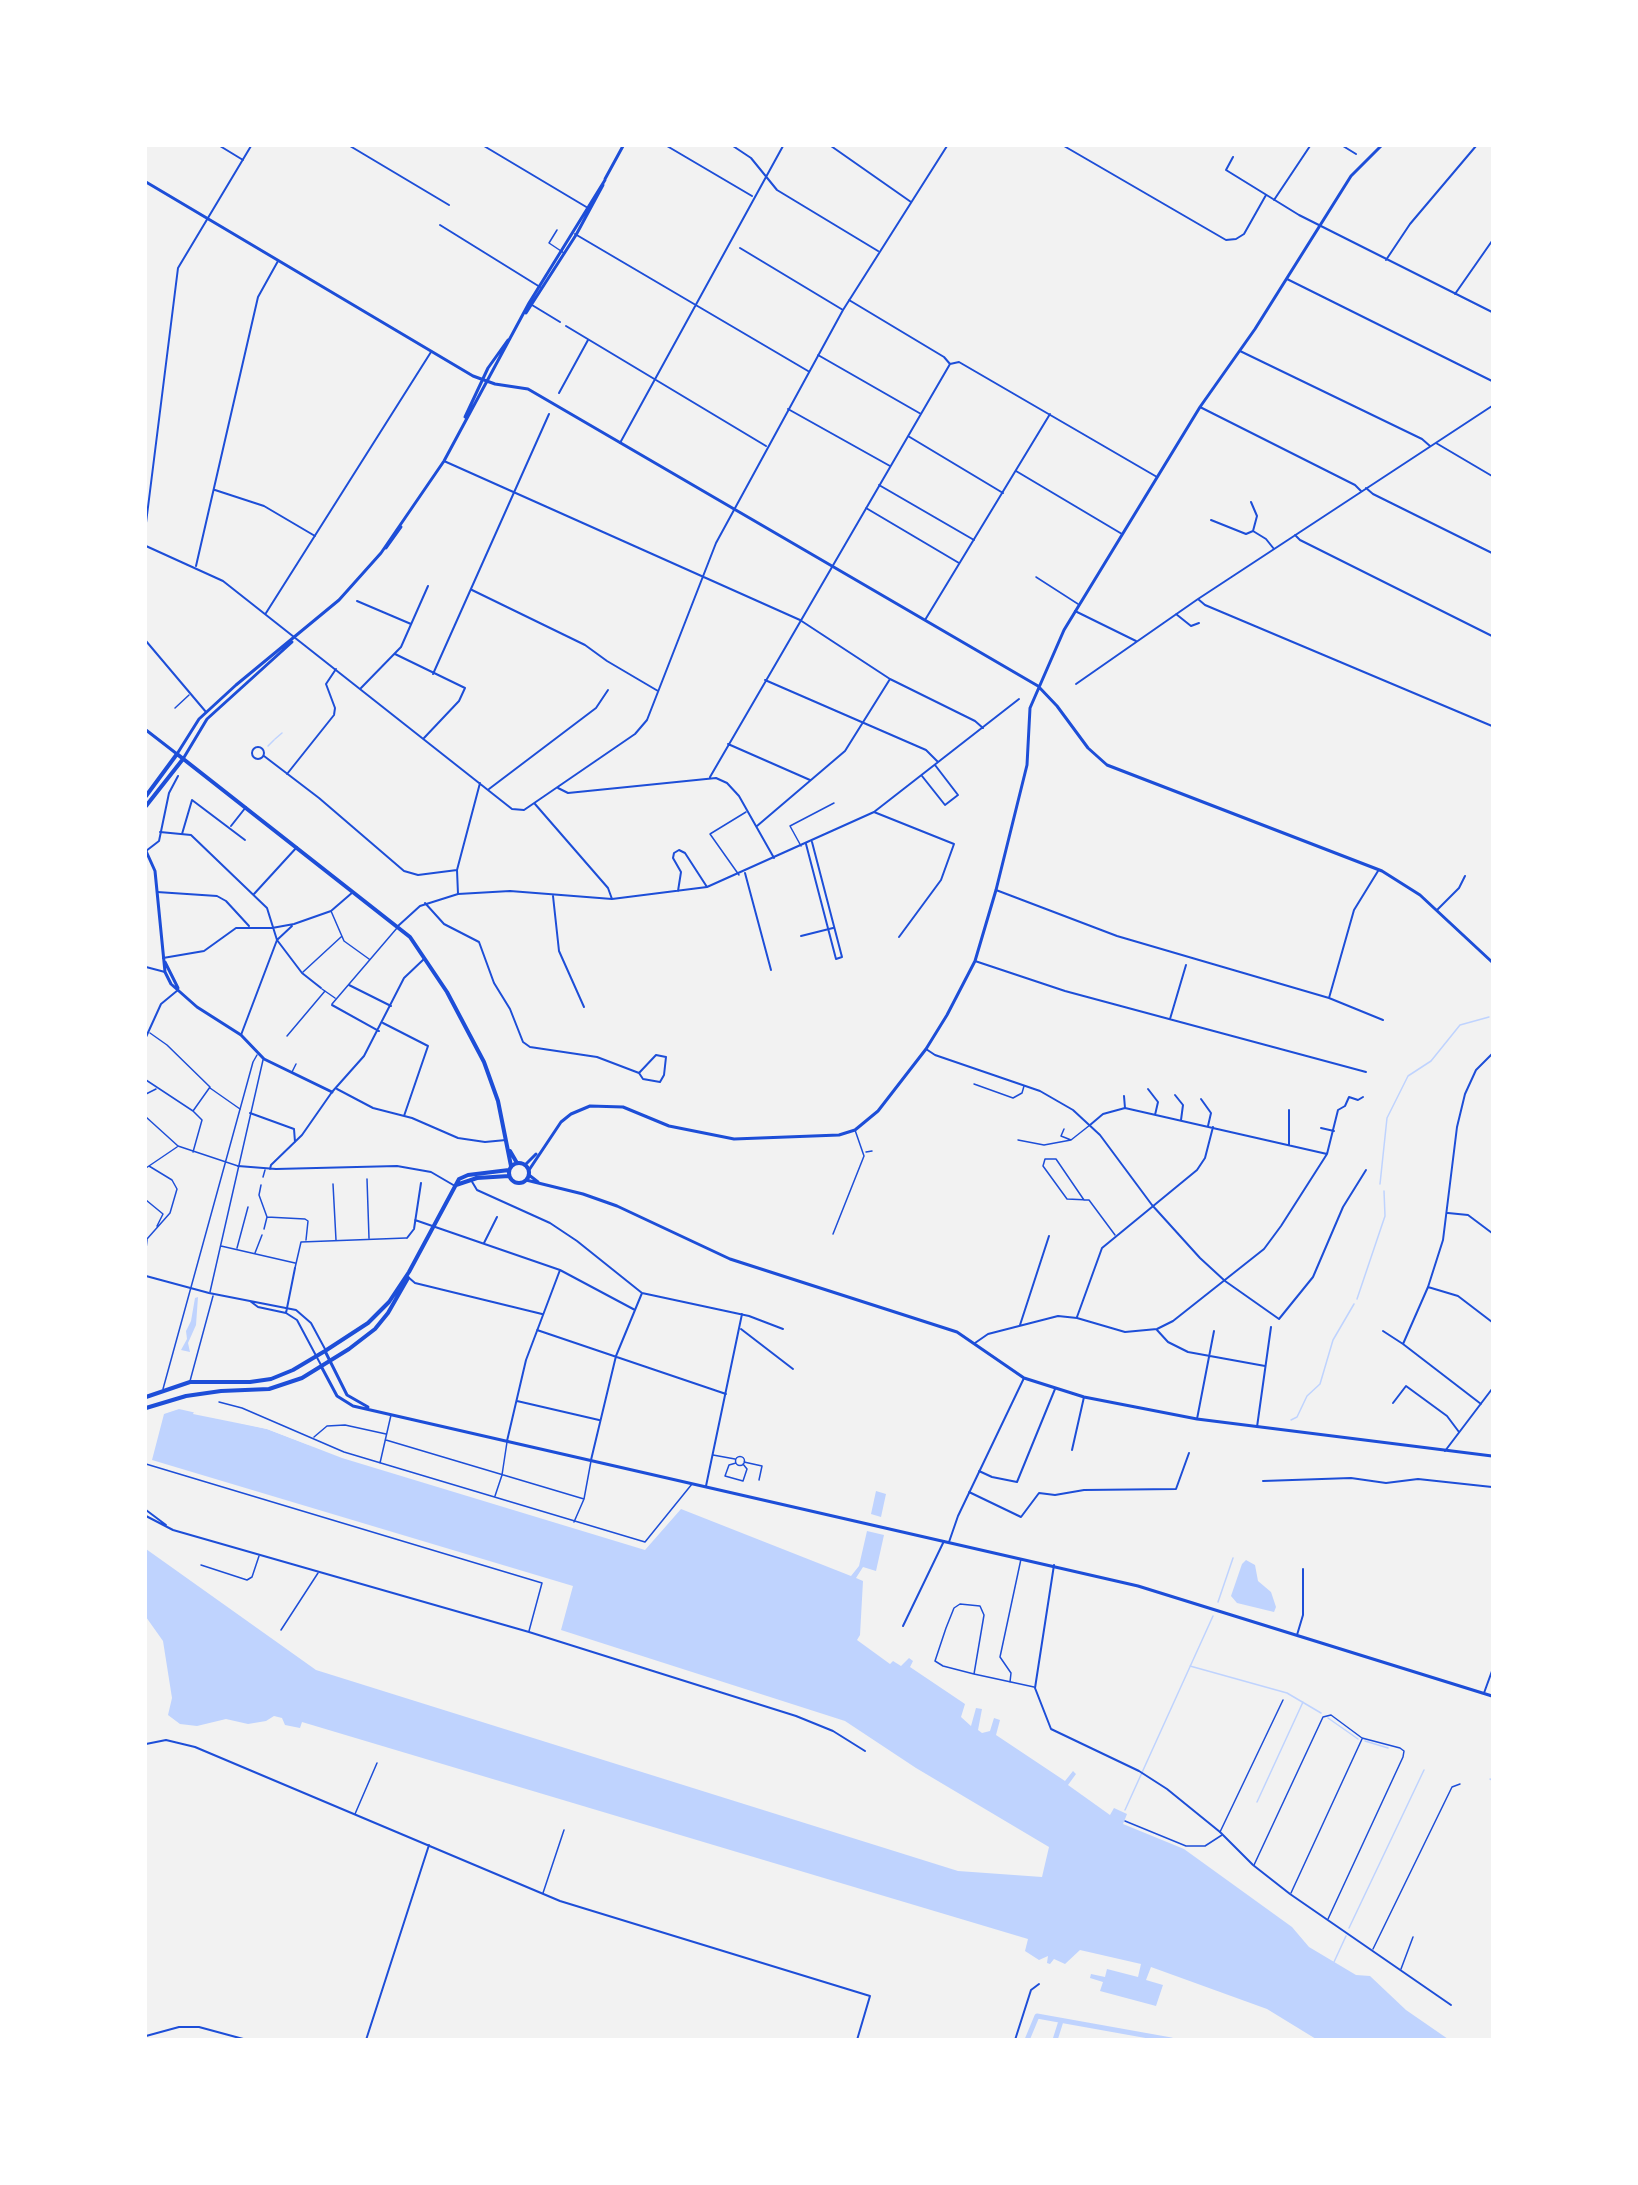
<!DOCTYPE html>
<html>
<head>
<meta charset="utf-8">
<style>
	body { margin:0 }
	#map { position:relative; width:1638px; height:2185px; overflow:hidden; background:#f2f2f2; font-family:Karla,sans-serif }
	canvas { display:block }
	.frame { position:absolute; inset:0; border:147px solid #fff; pointer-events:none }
</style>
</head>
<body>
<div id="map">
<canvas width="1638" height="2185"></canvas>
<div class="frame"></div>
</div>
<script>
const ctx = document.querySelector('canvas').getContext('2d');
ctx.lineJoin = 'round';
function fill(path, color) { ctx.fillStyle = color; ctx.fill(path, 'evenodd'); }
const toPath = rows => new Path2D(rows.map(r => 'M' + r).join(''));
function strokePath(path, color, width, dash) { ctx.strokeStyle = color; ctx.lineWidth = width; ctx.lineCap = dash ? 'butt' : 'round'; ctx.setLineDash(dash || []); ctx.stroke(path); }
fill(toPath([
	[198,1297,196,1325,188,1343,190,1352,181,1350,187,1339,186,1331,191,1321,195,1298],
	[179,1409,267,1429,342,1458,645,1550,681,1509,851,1576,859,1566,867,1531,884,1535,876,1571,863,1567,856,1578,863,1581,860,1635,857,1640,890,1664,893,1661,901,1666,909,1658,913,1661,910,1667,965,1704,961,1717,971,1726,976,1708,982,1709,978,1730,982,1733,990,1731,994,1718,1000,1720,996,1735,1065,1781,1073,1771,1076,1774,1068,1785,1110,1815,1114,1808,1127,1814,1123,1824,1184,1849,1292,1927,1309,1947,1356,1975,1370,1976,1406,2010,1448,2039,1316,2039,1267,2009,1151,1967,1146,1980,1163,1985,1156,2006,1100,1991,1103,1982,1090,1978,1091,1974,1105,1977,1107,1969,1138,1977,1141,1964,1080,1950,1065,1964,1054,1959,1050,1964,1047,1963,1048,1956,1039,1960,1025,1951,1028,1939,302,1722,300,1728,285,1725,282,1718,274,1716,266,1721,248,1724,226,1719,197,1726,180,1724,168,1715,172,1698,163,1641,146,1617,146,1549,316,1670,958,1871,1042,1877,1049,1847,916,1768,845,1721,561,1630,573,1586,152,1460,164,1414],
	[876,1491,886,1494,881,1517,871,1514],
	[1246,1560,1255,1565,1258,1581,1271,1592,1276,1607,1274,1612,1237,1603,1231,1596,1242,1564]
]), '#bfd3fe');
fill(toPath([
	[194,1412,267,1427,314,1447,267,1429,193,1414]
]), '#f2f2f2');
strokePath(toPath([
	[275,739,282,733],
	[268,746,274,740],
	[1380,1184,1387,1118,1408,1076,1431,1061,1460,1025,1489,1017],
	[1357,1299,1385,1216,1384,1191],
	[1291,1420,1297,1417,1307,1396,1320,1384,1333,1340,1354,1304],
	[1218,1602,1233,1558],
	[1190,1666,1287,1693,1321,1713],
	[1328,1718,1358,1739],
	[1365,1741,1388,1748],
	[1490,1779,1492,1780],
	[1257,1802,1303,1702],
	[1125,1810,1213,1616],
	[1349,1928,1424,1770],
	[1334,1962,1346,1936]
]), '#bfd3fe', 1.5);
strokePath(toPath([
	[1027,2040,1037,2016,1171,2040],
	[1055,2040,1061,2021]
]), '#bfd3fe', 5);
strokePath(toPath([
	[557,230,549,243,564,253],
	[1036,577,1078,604],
	[175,708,189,695],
	[801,846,790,826,834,803],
	[739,875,710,834,746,812],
	[292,1072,296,1064],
	[974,1084,1013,1098,1022,1093,1024,1086],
	[210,1088,240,1109],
	[1064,1129,1061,1136,1071,1140,1090,1125],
	[1018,1140,1044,1145,1071,1140],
	[866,1152,872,1151],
	[333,1184,336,1240],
	[1084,1200,1056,1159,1045,1159,1043,1166,1067,1199,1089,1200,1115,1235],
	[833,1234,864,1156,855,1130],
	[219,1402,242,1408,344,1452,645,1542,692,1484],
	[314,1437,327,1426,345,1425,386,1434],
	[386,1440,584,1499],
	[713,1455,735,1459],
	'735.5 1461a4.5 4.5 0 1 1 9 0a4.5 4.5 0 1 1-9 0Z',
	[744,1462,762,1466,759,1480],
	[380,1463,391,1415],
	[736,1463,729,1465,725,1476,743,1481,747,1469,743,1464],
	[146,1464,542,1583,529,1631],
	[495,1496,502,1475,507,1442],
	[574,1522,584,1499,591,1461],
	[201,1565,247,1580,252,1577,259,1556],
	[281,1630,318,1573],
	[974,1674,984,1615,980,1606,960,1604,954,1608,946,1628,935,1661,943,1666,974,1674,1034,1687],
	[1010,1682,1011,1673,1000,1657,1021,1559],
	[355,1814,377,1763],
	[1125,1821,1186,1846,1205,1846,1222,1835],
	[1220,1832,1283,1700],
	[1254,1865,1323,1717,1331,1715,1362,1738,1400,1748,1404,1751,1403,1757,1328,1919],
	[543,1893,564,1830],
	[1291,1893,1362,1739],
	[1373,1949,1452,1787,1460,1784],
	[1401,1969,1413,1937]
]), '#1d4ed8', 1.5);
strokePath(toPath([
	[331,911,344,941,369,959],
	[303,972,341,937],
	[322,989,335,998],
	[332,1004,397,928],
	[150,1033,167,1045,210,1087,193,1111],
	[287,1036,325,991],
	[146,1080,193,1111,202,1120,193,1152],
	[146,1094,156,1089],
	[146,1117,178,1146,238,1166],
	[146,1168,177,1147],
	[263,1177,265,1170],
	[367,1179,369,1238],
	[261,1185,259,1195,267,1217,264,1229],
	[146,1200,163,1214,157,1226],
	[267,1217,305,1219,308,1221,306,1240],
	[147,1239,170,1213,177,1189,172,1180,149,1166],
	[221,1246,295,1263],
	[237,1248,248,1207],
	[146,1249,147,1240],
	[255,1253,262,1235],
	[295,1268,301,1242,406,1238],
	[210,1292,263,1060],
	[190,1381,213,1296],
	[163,1389,253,1062,257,1055]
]), '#1d4ed8', 1.5);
strokePath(toPath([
	[220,146,243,160],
	[350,146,449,205],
	[484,146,588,208],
	[667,146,752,196],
	[733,146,751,158,777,190,878,251],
	[831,146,911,202],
	[1064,146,1226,240,1236,239,1244,234,1266,195],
	[1343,146,1356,154],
	[1233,157,1226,170,1299,215,1492,312],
	[1274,200,1310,146],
	[440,225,540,287],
	[575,234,808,371],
	[740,248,843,310],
	[1386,260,1410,224,1476,146],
	[1287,279,1492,381],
	[1455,294,1492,241],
	[849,300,944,357,950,364],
	[532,305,560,322],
	[566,326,766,446],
	[1240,351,1422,439,1430,446],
	[818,355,921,414],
	[950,364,959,362,1157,477],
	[559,393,588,340],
	[1200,407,1355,485,1361,491],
	[788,409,890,466],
	[908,436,1003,493],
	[620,443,783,146],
	[1436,443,1492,476],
	[444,461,800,620,890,679,975,721,983,728],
	[1016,471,1122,534],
	[879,485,974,540],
	[1366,488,1373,494,1492,553],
	[215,490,264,506,315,536],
	[1251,502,1257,516,1253,531,1266,539,1274,549],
	[866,508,959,563],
	[1211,520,1246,534,1253,531],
	[146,523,178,268,251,146],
	[1295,535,1300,540,1492,636],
	[146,546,223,581,512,809,524,810,635,734,647,720,716,543,843,310,947,146],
	[196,566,258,297,278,261],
	[472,590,585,645,607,661,658,691],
	[1198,599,1205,605,1492,726],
	[357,601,411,624],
	[1075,611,1136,641],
	[266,613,431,352],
	[1176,614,1191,626,1199,623],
	[925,620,1050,414],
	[146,641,206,712],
	[395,654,465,688,459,701,424,738],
	[433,674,549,414],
	[765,680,926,750,938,762],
	[1076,684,1198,599,1492,406],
	[361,688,401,647,428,586],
	[728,744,810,780],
	'252 753a6 6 0 1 1 12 0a6 6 0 1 1-12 0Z',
	[264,756,319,798,404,871,418,875,457,870],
	[287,774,334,715,335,708,326,684,336,669],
	[922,776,945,805,958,795,935,765],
	[710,777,950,364],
	[558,788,568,793,716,778,727,783,739,796,774,858],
	[489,789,596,708,608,690],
	[535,804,608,888,612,899],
	[874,812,954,844,941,880,899,937],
	[231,826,246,807],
	[757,826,845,751,890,679],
	[160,832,191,835,267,908,277,940,241,1035],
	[182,834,192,800,245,840],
	[806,844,836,959,842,957,812,842],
	[146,851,159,841,169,793,178,776],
	[745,873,771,970],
	[996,890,1117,936,1329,998,1383,1020],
	[678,891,681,872,673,858,674,853,679,850,685,853,707,887],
	[157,892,217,896,226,901,249,926],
	[254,894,297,847],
	[458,894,457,870,480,783],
	[553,896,559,951,584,1007],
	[425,903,444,924,479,942,494,983,510,1009,523,1042,530,1047,597,1057,639,1073,656,1055,666,1057,664,1075,660,1082,643,1079,639,1073],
	[1437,910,1459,888,1465,876],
	[292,926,277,940,302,973,321,988],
	[398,926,420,906,458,894,510,891,612,899,707,887,874,812,1019,699],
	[801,936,833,928],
	[163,958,204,951,236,928,272,928,294,924,331,911,353,892],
	[975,961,1065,991,1366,1072],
	[146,967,165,972],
	[349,985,391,1006],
	[1329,998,1354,910,1378,871],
	[332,1005,379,1031],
	[1170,1019,1186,965],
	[383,1023,428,1046,404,1116],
	[146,1037,161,1004,178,990],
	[926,1049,935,1055,1040,1091,1073,1110,1100,1135,1152,1205,1200,1258,1225,1281,1279,1319,1313,1277,1343,1207,1366,1170],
	[337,1089,373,1108,412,1118,458,1138,485,1142,506,1140],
	[1148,1089,1158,1102,1155,1115],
	[1175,1095,1183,1105,1181,1120],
	[1124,1096,1125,1108],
	[1201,1099,1211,1113,1208,1126],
	[250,1113,294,1129,295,1142],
	[1090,1125,1103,1114,1125,1108,1327,1154,1338,1110,1345,1106,1349,1097,1358,1100,1363,1097],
	[1321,1128,1334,1131],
	[1289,1145,1289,1110],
	[238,1166,276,1169,397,1166,431,1172,455,1186],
	[270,1169,271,1165,302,1135,332,1092,364,1056,404,978,424,959],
	[471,1180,477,1190,550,1223,577,1241,642,1293,749,1316,783,1329],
	[1448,1213,1468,1215,1492,1233],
	[415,1220,560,1270,635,1310],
	[407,1238,414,1229,421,1183],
	[484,1243,497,1217],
	[146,1276,209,1293,296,1310,311,1323,325,1349],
	[408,1277,415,1283,542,1314],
	[1428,1287,1458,1296,1492,1322],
	[250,1301,258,1307,286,1313,297,1320,321,1365],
	[286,1313,295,1268],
	[1077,1317,1102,1248,1197,1170,1205,1158,1213,1127],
	[1020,1325,1049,1236],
	[741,1329,793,1369],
	[537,1330,726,1394],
	[1157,1330,1168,1342,1188,1352,1265,1366],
	[1383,1331,1403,1344],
	[975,1343,988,1334,1058,1316,1077,1318,1125,1332,1157,1329,1173,1321,1264,1249,1281,1226,1327,1154],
	[517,1401,599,1420],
	[1393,1403,1406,1386,1447,1416,1459,1432],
	[1481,1404,1403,1344,1428,1287,1443,1240,1457,1127,1465,1094,1476,1070,1492,1054],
	[1197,1419,1214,1331],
	[1257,1427,1271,1327],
	[507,1441,526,1360,560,1270],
	[1072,1450,1084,1397],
	[1445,1451,1492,1389],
	[591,1460,616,1356,642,1293],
	[979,1471,992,1477,1017,1482,1055,1389],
	[1263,1481,1351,1478,1386,1483,1418,1479,1492,1487],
	[706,1486,742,1314],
	[969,1492,1021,1517,1039,1493,1055,1495,1084,1490,1176,1489,1189,1453],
	[146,1510,166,1525],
	[146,1516,173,1530,529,1632,796,1716,833,1731,865,1751],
	[949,1542,958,1516,1024,1378],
	[1054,1565,1035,1688,1051,1729,1139,1771,1167,1789,1220,1832,1253,1865,1290,1894,1451,2005],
	[903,1626,944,1541],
	[1297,1635,1303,1615,1303,1569],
	[1484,1693,1492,1671],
	[146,1744,166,1740,195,1747,560,1901,870,1996,857,2040],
	[146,2036,179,2027,199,2027,247,2040],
	[366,2040,429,1845],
	[1015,2040,1031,1990,1039,1984]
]), '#1d4ed8', 2);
strokePath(toPath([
	[605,179,623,146],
	[146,182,473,376,495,384,528,389,1038,686,1057,706,1088,748,1107,765,1382,871,1420,895,1492,962],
	[526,313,576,235,603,185],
	[465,417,488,368,508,340],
	[386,548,401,527],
	[381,553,444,461,529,303,605,180],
	[146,730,177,754,199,719,236,685,339,600,381,553],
	[183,759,207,719,292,642],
	[146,851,155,871,165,972,171,984,197,1007,241,1035,264,1059,332,1092],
	[165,962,178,988],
	[525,1165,536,1154],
	[529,1170,561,1122,571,1114,590,1106,623,1107,669,1126,734,1139,839,1135,855,1130,878,1111,926,1049,947,1015,975,961,996,890,1027,765,1030,708,1064,630,1200,407,1255,329,1351,176,1381,146],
	[529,1175,538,1182],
	[526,1180,583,1194,617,1206,730,1259,957,1332,1024,1378,1084,1397,1197,1419,1492,1456],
	[325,1351,347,1395,368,1407],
	[321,1366,337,1396,353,1406,1138,1586,1492,1696]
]), '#1d4ed8', 3);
strokePath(toPath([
	[146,796,177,754,410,937,447,992,484,1062,498,1101,511,1166],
	[146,806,183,759],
	[510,1151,517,1163],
	'509 1173a10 10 0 1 1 20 0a10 10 0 1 1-20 0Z',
	[456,1185,477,1178,509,1176],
	[146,1397,190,1382,250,1382,271,1379,293,1370,325,1351,368,1323,389,1302,409,1272,459,1179,468,1175,509,1170],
	[146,1408,186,1396,221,1391,269,1389,302,1378,349,1349,375,1329,388,1313,408,1278]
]), '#1d4ed8', 4);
</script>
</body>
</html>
